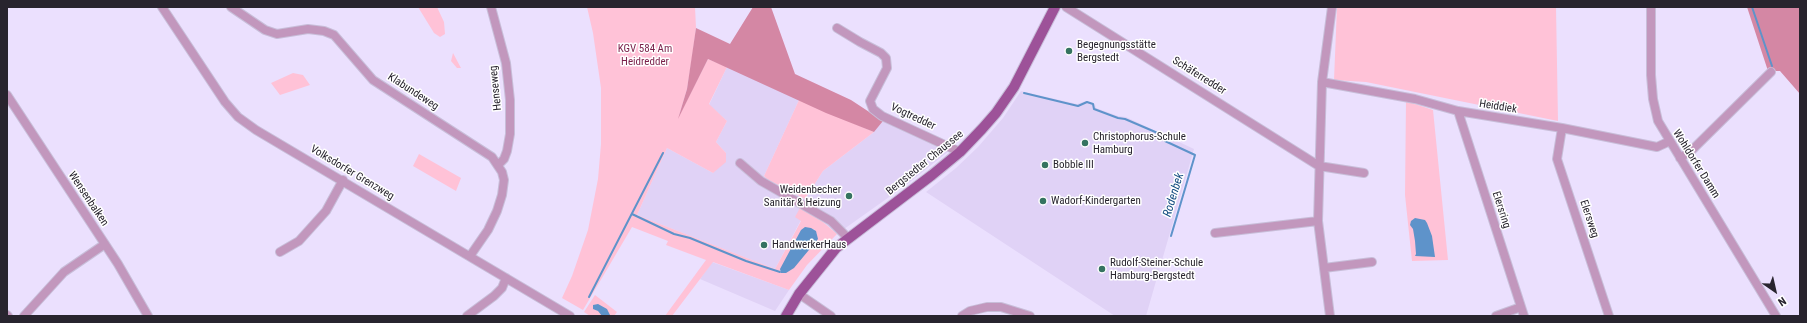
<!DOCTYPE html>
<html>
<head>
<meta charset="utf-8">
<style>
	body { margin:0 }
	#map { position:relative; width:1807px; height:323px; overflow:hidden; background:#ebe0fe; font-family:"Roboto Condensed",sans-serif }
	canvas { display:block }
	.frame { position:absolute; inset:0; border:8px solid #28242e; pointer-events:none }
	.north { position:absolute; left:1755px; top:271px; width:40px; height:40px; -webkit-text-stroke:3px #fff; paint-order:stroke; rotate:146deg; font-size:11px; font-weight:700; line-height:16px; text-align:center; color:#28242e }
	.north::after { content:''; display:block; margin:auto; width:14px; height:18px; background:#28242e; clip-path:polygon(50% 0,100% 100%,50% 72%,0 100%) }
</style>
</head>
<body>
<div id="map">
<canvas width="1807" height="323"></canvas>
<div class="frame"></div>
<div class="north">N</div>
</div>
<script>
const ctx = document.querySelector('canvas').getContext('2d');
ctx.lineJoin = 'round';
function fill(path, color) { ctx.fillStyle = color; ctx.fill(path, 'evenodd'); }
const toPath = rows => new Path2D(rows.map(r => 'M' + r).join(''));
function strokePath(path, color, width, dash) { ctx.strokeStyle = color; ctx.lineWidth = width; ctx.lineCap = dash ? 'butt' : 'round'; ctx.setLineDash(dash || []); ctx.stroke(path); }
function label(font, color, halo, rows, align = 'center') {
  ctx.font = font + ' "Roboto Condensed",sans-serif'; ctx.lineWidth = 3; ctx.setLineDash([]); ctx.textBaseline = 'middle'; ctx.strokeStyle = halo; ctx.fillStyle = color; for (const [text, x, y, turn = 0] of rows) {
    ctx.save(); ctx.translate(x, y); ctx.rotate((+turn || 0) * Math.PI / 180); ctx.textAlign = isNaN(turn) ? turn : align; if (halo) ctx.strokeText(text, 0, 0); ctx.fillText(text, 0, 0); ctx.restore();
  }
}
fill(toPath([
	[727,67,799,100,764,176,805,199,823,171,874,132,883,121,950,150,906,185,837,234,823,222,800,209,801,220,775,269,637,215,667,148,713,173,726,153,716,142,727,121,709,105],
	[1021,91,1077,104,1086,101,1095,104,1096,108,1118,116,1126,117,1194,149,1146,316,1115,316,926,192,956,168,978,147,1003,118],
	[712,262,789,290,775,311,700,279]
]), '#e0d2f6');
fill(toPath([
	[418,7,437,7,444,22,445,34,440,37,434,33],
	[587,7,695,7,696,28,692,58,687,89,679,116,708,59,727,67,709,104,727,121,716,142,726,153,726,162,713,173,667,148,637,215,775,269,801,221,795,217,800,208,823,222,837,234,807,265,789,290,713,262,672,316,665,316,706,260,666,245,668,241,632,227,583,310,562,298,572,276,588,230,598,179,601,144,601,88,593,33],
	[814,229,817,234,780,272,800,233],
	[1337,7,1556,7,1558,121,1366,82,1334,80],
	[453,53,461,68,457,68,451,61],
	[293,73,303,75,310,85,280,95,271,83],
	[799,100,874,132,823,171,805,199,767,179,764,176],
	[1406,101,1433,110,1448,260,1412,261,1405,195],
	[419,154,461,178,456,191,413,166],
	[595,295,617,312,614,316,590,316,584,312]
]), '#ffc2d7');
fill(toPath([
	[753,7,771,7,795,74,851,100,883,121,874,132,826,113,708,59,678,119,687,89,696,28,730,44],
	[1747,7,1800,7,1800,94,1780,71,1768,71]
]), '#d487a4');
fill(toPath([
	[1415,218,1425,220,1427,223,1432,236,1435,257,1415,256,1416,254,1415,241,1413,229,1410,225,1411,221],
	[805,227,811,228,816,231,818,239,794,268,786,273,781,273,780,269,801,230],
	[598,304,607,309,610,315,602,316,598,311,593,309,593,305]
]), '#5e93ca');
strokePath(toPath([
	[1752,7,1772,66],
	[1024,93,1078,106,1087,102,1093,104,1094,109,1118,118,1125,119,1160,134,1165,141,1195,155,1171,236],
	[632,214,674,234,690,238,746,261,780,272],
	[589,297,663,153]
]), '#5e93ca', 2);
const minor = toPath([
	[162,7,225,102,238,117,256,130,570,316],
	[231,7,265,30,277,34,308,29,324,31,334,35,373,80,492,157,502,172,504,180,502,195,497,211,488,230,470,256],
	[491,7,506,63,510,100,510,134,507,151,504,159,498,165],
	[1066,7,1319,166,1364,173],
	[1651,7,1651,75,1653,99,1658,121,1776,316],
	[837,28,860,42,881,53,886,58,887,68,870,101,873,109,882,116,960,152],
	[1322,82,1415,99,1458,111,1562,128,1657,147,1670,141],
	[7,95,118,264,148,316],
	[1458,111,1524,316],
	[1562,128,1557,159,1609,316],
	[1680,158,1691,151,1771,72],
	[740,163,761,181,831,221,848,238],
	[1215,233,1318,221],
	[280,252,299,241,326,211,343,180],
	[1324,268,1372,262],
	[799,294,831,316],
	[7,315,8,316],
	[24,316,64,272,105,244],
	[467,316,494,296,502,288,506,278],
	[962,316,970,311,987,307,1001,307,1030,316],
	[1330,316,1318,221,1322,82,1332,7],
	[1496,316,1521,307]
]);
const major = toPath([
	[786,316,799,294,836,248,932,175,960,152,982,129,996,113,1014,87,1055,7]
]);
strokePath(minor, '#c8bed9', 10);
strokePath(major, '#c8bed9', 12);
strokePath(minor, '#c297bd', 8);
strokePath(major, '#9d5299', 10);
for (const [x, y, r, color] of [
	[1069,51,4,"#357360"],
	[1085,143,4,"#357360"],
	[1045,165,4,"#357360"],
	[849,196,4,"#357360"],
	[1043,201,4,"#357360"],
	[764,245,4,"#357360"],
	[1102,269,4,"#357360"]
]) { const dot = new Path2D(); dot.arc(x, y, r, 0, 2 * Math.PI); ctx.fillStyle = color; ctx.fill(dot); strokePath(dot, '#fff', 1.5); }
label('11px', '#28242e', '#fff', [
	["Begegnungsstätte",1077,45],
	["Bergstedt",1077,58],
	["Christophorus-Schule",1093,137],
	["Hamburg",1093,150],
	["Bobble III",1053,165],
	["Weidenbecher",841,190,"right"],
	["Sanitär & Heizung",841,203,"right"],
	["Wadorf-Kindergarten",1051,201],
	["HandwerkerHaus",772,245],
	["Rudolf-Steiner-Schule",1110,263],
	["Hamburg-Bergstedt",1110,276]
], 'left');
label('11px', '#791f49', '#fff', [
	["KGV 584 Am",645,49],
	["Heidredder",645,62]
]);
label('11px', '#28242e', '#fff', [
	["Schäferredder",1199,76,32],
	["Henseweg",496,88,-96],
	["Klabundeweg",413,92,33],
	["Heiddiek",1498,107,9],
	["Vogtredder",913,117,25],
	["Bergstedter Chaussee",925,163,-39],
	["Wohldorfer Damm",1696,164,58],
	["Volksdorfer Grenzweg",352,173,31],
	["Wensenbalken",88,199,56],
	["Elersring",1501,210,72],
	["Elersweg",1589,219,72]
]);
label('italic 12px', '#124c80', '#fff', [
	["Rodenbek",1174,195,-73]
]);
</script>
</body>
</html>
